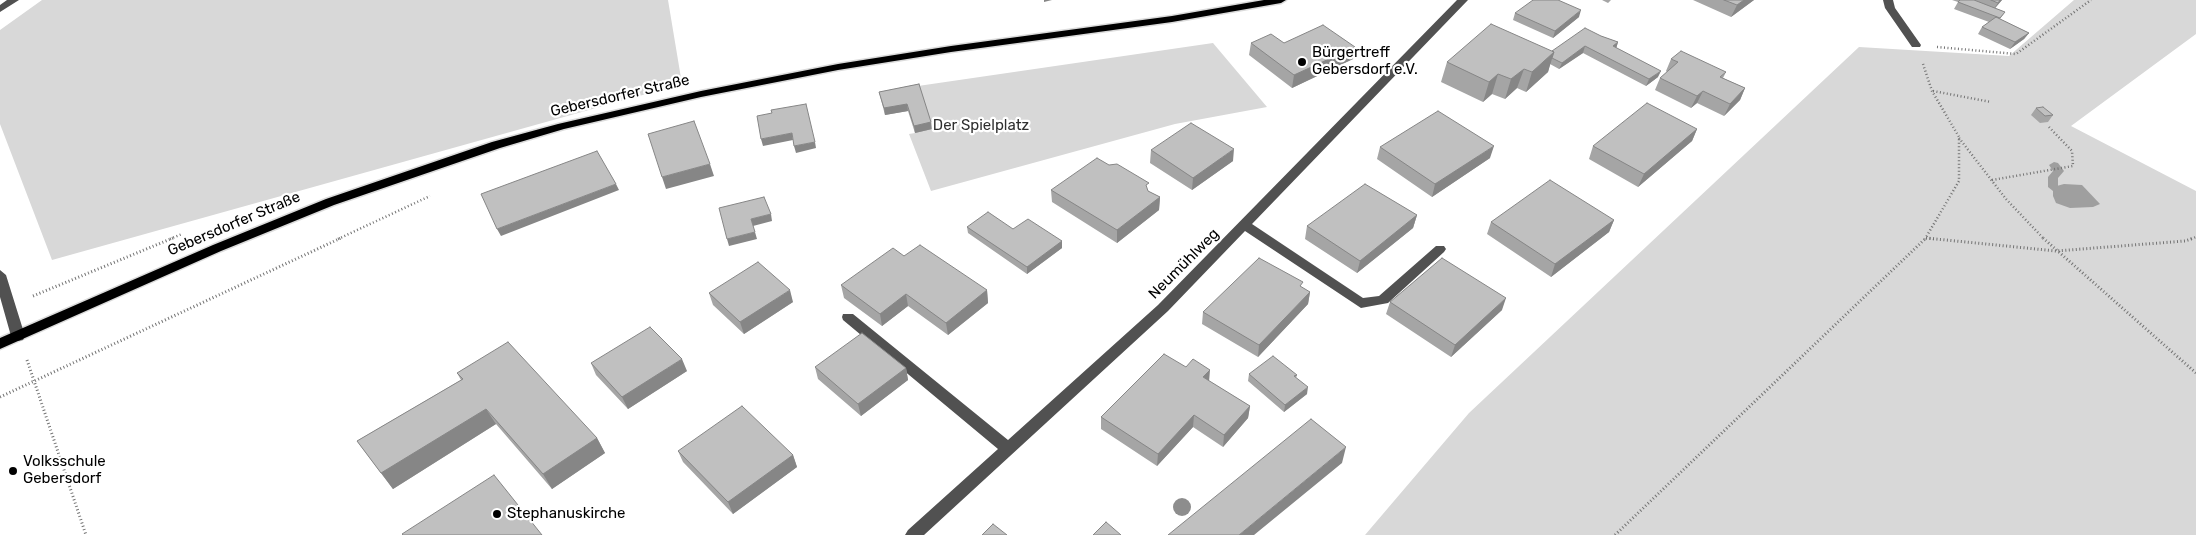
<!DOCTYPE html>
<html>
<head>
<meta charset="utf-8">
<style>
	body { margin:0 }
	canvas { display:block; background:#fff }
</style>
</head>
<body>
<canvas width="2196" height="535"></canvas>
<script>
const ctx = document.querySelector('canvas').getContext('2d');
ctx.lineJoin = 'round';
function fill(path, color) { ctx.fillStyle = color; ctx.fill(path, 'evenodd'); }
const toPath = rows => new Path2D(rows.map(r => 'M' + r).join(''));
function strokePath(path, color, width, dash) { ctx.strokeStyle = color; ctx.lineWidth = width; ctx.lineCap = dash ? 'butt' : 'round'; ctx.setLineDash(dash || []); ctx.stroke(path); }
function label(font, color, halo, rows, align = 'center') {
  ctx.font = font + ' Rubik,sans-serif'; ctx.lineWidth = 4.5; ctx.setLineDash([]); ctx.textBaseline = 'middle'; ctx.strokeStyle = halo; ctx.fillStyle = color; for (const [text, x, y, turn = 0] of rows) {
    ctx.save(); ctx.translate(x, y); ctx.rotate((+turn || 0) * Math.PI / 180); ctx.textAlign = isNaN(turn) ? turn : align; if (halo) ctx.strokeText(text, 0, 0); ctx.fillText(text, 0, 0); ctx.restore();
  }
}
fill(toPath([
	[42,0,668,0,682,84,52,260,0,124,0,30],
	[2074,0,2196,0,2196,34,2071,126,2196,191,2196,535,1365,535,1469,413,1859,47,2009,56],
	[1213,43,1267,107,1175,124,931,191,909,134,915,133,918,86]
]), '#d8d8d8');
fill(toPath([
	[2064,184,2082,185,2100,204,2093,207,2070,208,2056,203,2053,196,2053,187]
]), '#9f9f9f');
fill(toPath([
	[2054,162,2058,163,2064,171,2058,178,2058,187,2053,191,2048,187,2048,177,2053,171,2049,165,2054,162]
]), '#9f9f9f');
const major = toPath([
	[1264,0,1286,0,1281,3,1172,22,951,52,838,70,701,97,564,129,500,148,334,205,221,251,0,349,0,338,213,245,326,199,492,142,558,124,701,91,838,64,951,46,1172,16,1264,0]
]);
strokePath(major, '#dbdbdb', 3);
strokePath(toPath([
	[1937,47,2016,54,2091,0],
	[1923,64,1932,91,1959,137,1959,181,1925,239],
	[1933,91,1991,102],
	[1959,138,2006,199,2044,239],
	[1992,180,2073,166,2072,151,2048,126],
	[1926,238,1935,239],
	[170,239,182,234],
	[338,239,430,196],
	[2191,239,2196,237]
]), '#737373', 2.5, [1, 2.5]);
strokePath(toPath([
	[1926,238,2056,251,2185,241,2194,238],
	[2043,238,2196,373],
	[33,296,173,238],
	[27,360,86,535],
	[0,397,341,238],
	[1615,535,1926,238]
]), '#737373', 3, [1, 2.5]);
fill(toPath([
	[7,0,19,0,0,12,0,5,7,0],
	[1457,0,1468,0,1252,224,1363,298,1379,296,1436,246,1444,246,1446,249,1444,252,1388,303,1361,308,1245,231,1168,311,924,535,905,535,908,530,998,449,843,320,842,317,843,314,853,314,1008,440,1158,305,1457,0],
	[1883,0,1893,0,1895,8,1921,45,1920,47,1912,47,1885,8,1883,0],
	[0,270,6,275,25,336,23,340,18,341,13,340,11,336,0,297,0,270]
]), '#515151');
fill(major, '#000');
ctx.fillStyle = '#8d8d8d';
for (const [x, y] of [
	[1182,507]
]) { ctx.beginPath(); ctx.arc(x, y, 9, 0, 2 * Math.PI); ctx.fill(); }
fill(toPath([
	[1602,0,1611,0,1608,3],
	[1693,0,1754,0,1731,17],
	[1952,0,2002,0,1995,8,2005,12,2000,19,2029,33,2024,39,2010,49,1978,34,1982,27,1989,22,1954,9,1958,2],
	[1515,13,1579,17,1553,38,1513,20],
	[1601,36,1618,42,1616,48,1658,77,1646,86,1583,53,1559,69,1550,64,1548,72,1526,92,1517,88,1505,99,1492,94,1483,102,1441,82,1447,62,1552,51],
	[1251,43,1284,43,1355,47,1353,59,1292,88,1249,55],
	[1671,59,1726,72,1723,78,1745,88,1740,100,1724,116,1697,103,1691,108,1655,90,1660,78,1667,72,1666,71],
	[919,84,932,129,915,133,908,111,885,115,879,92],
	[2036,108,2053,115,2048,122,2040,123,2031,115],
	[1697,129,1692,141,1638,187,1589,159,1593,146],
	[1380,147,1490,158,1432,197,1377,159],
	[1151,150,1233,161,1192,190,1150,163],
	[1051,190,1148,191,1160,197,1159,210,1117,243,1052,202],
	[1417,215,1413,228,1357,273,1305,239,1307,226],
	[1614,220,1609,232,1551,277,1487,234,1491,222],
	[967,227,1013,229,1062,241,1062,248,1027,274,968,233],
	[904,256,987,290,988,303,948,335,908,306,882,326,844,298,841,285],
	[1302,288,1310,292,1308,304,1258,357,1202,324,1203,312],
	[709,293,793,302,744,334,713,305],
	[1390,302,1502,310,1451,357,1386,314],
	[591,363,687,371,628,409,596,375],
	[815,367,906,368,908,380,861,416,818,379],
	[457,373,597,438,605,453,552,489,496,424,393,489,357,441,461,380],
	[1249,374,1297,375,1296,378,1307,394,1284,412,1248,381],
	[1209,381,1250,406,1248,418,1223,447,1193,427,1157,466,1101,429,1101,417],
	[678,451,793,455,797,467,733,514,683,462]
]), '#a5a5a5');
fill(toPath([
	[1044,0,1052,0,1044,2],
	[1744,0,1754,0,1731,17,1737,5],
	[2000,0,2002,0,1990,14,1998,3],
	[1581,10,1579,17,1553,38,1555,31],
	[2029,33,2024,39,2010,49,2015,42],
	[1618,42,1616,49,1613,46],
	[1585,46,1583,53,1559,69,1562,63],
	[1355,47,1353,59,1292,88,1294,75],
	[1554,52,1548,72,1526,92,1532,72],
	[1524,69,1517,88,1505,99,1511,79],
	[1661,71,1658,77,1646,86,1649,79],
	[1498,74,1492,94,1483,102,1489,82],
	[1745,88,1740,100,1724,116,1730,104],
	[1703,91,1697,103,1691,108,1697,96],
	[907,104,908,111,885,115,884,108],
	[931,122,932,129,915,133,914,126],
	[1697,129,1692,141,1638,187,1644,174],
	[792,133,793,140,763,146,761,139],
	[815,142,816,148,796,153,794,146],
	[1494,146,1490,158,1432,197,1435,184],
	[1234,149,1233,161,1192,190,1193,178],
	[710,164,714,176,666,189,662,177],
	[616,184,619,190,501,236,497,229],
	[1160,197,1159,210,1117,243,1117,230],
	[771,214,772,221,753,226,751,219],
	[1417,215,1413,228,1357,273,1360,261],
	[1614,220,1609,232,1551,277,1555,264],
	[755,232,757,239,729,246,727,239],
	[1062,241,1062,248,1027,274,1027,267],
	[790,290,793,302,744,334,740,322],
	[987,290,988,303,948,335,946,323],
	[1310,292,1308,304,1258,357,1259,345],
	[906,294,908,306,882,326,880,314],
	[1506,298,1502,310,1451,357,1455,345],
	[682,359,687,371,628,409,622,397],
	[906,368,908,380,861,416,858,404],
	[1210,370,1209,382,1203,377],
	[1308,387,1307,394,1284,412,1285,405],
	[1250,406,1248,418,1223,447,1224,435],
	[486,409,496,424,393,489,381,473],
	[1194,415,1193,427,1157,466,1158,454],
	[597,438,605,453,552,489,543,474],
	[1346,447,1342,463,1254,535,1239,535],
	[793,455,797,467,733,514,728,502]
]), '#868686');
const building = toPath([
	[1533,0,1558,0,1581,10,1555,31,1515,13,1533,0],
	[1724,0,1744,0,1737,5,1724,0],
	[1960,0,1974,0,2005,12,2000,18,1958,2,1960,0],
	[1991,0,2000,0,1998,3,1991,0],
	[1996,17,2029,33,2015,42,1982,27,1996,17],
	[1491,24,1554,52,1532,72,1524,69,1511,79,1498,74,1489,82,1447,62,1491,24],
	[1323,25,1355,47,1294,75,1251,43,1271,34,1284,43,1323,25],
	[1585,28,1601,36,1618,42,1613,46,1661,71,1649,79,1585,46,1562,63,1552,58,1554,52,1552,51,1585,28],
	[1681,51,1726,72,1720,77,1745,88,1730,104,1703,91,1697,96,1660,78,1678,62,1671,59,1681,51],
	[919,84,931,122,914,126,907,104,884,108,879,92,919,84],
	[1647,103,1697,129,1644,174,1593,146,1647,103],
	[806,104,815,142,794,146,792,133,761,139,757,116,772,113,771,110,806,104],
	[2043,107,2053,115,2045,116,2036,108,2043,107],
	[1438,111,1494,146,1435,184,1380,147,1438,111],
	[694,121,710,164,662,177,648,134,694,121],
	[1191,123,1234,149,1193,178,1151,150,1191,123],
	[597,151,616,184,497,229,481,194,597,151],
	[1097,158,1109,165,1117,164,1149,183,1146,185,1148,191,1160,197,1117,230,1051,190,1097,158],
	[1550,180,1614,220,1555,264,1491,222,1550,180],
	[1365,184,1417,215,1360,261,1307,226,1365,184],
	[764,197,771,214,751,219,755,232,727,239,719,208,764,197],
	[988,212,1013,229,1028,219,1062,241,1027,267,967,227,988,212],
	[920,245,987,290,946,323,906,294,880,314,841,285,893,248,904,256,920,245],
	[1259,258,1303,282,1300,286,1310,292,1259,345,1203,312,1259,258],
	[1442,258,1506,298,1455,345,1390,302,1442,258],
	[758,262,790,290,740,322,709,293,758,262],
	[650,327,682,359,622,397,591,363,650,327],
	[862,333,906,368,858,404,815,367,862,333],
	[508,342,597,438,543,474,486,409,381,473,357,441,463,379,457,373,508,342],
	[1164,354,1186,367,1193,359,1210,370,1203,377,1250,406,1224,435,1194,415,1158,454,1101,417,1164,354],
	[1273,356,1297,375,1294,376,1308,387,1285,405,1249,374,1273,356],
	[742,406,793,455,728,502,678,451,742,406],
	[1311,419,1346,447,1239,535,1168,535,1311,419],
	[494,475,542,535,403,535,402,534,494,475],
	[1106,522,1121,535,1093,535,1106,522],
	[993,524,1007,535,982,535,993,524]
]);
fill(building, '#c0c0c0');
strokePath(building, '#868686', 1);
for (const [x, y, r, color] of [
	[1302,62,5,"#000"],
	[13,471,5,"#000"],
	[497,514,5,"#000"]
]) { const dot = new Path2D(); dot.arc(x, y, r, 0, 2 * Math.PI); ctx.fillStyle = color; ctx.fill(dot); strokePath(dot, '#fff', 2); }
label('15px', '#000', '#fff', [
	["Bürgertreff",1312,53],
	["Gebersdorf e.V.",1312,70],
	["Volksschule",23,462],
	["Gebersdorf",23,479],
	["Stephanuskirche",507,514]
], 'left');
label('15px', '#000', '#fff', [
	["Gebersdorfer Straße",620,96,-13],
	["Gebersdorfer Straße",234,224,-23],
	["Neumühlweg",1184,264,-45]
]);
label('15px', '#2f2f2f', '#fff', [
	["Der Spielplatz",981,126]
]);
</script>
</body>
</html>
